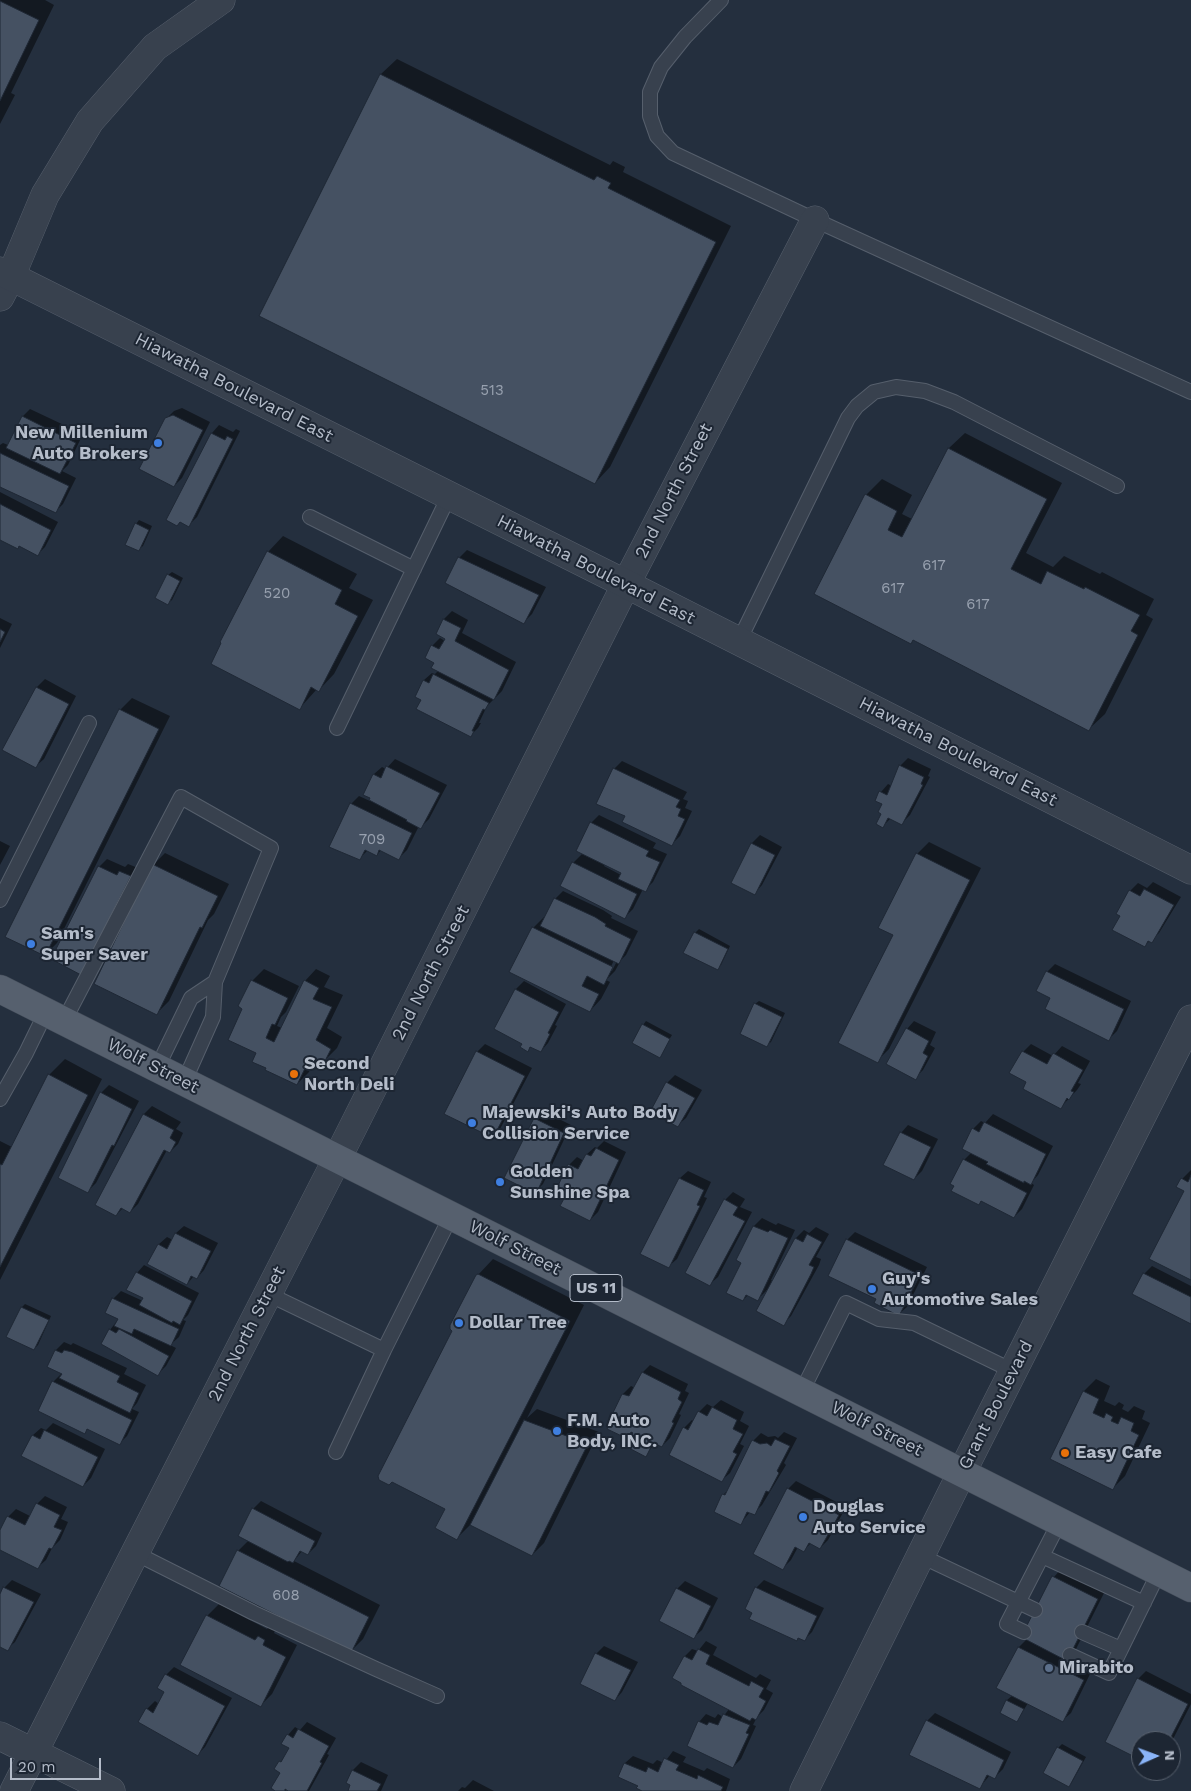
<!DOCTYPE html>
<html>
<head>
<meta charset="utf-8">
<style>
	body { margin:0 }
	#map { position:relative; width:1191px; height:1791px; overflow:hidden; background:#242f3e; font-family:"Work Sans",sans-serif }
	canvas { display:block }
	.north { position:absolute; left:1131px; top:1731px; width:50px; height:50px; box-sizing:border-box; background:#1d2633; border:1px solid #59626f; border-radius:50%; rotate:88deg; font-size:14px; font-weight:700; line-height:20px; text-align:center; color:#b4bcc9 }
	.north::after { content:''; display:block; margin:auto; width:18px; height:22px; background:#8ab4f8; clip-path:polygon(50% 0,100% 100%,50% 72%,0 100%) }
	.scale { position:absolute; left:10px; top:1758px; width:91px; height:22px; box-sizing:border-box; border:2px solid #b4bcc9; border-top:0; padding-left:6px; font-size:15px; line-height:18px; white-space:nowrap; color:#b4bcc9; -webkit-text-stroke:4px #1d2633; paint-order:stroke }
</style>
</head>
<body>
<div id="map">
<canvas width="1191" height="1791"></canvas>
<div class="north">N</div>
<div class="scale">20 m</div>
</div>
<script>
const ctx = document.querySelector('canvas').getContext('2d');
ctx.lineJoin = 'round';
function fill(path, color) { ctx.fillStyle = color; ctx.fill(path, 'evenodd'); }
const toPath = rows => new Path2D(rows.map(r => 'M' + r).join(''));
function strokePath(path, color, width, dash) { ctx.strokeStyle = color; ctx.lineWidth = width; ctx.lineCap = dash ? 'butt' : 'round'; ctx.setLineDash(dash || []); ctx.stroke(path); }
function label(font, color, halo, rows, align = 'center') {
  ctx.font = font + ' "Work Sans",sans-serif'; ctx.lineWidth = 4; ctx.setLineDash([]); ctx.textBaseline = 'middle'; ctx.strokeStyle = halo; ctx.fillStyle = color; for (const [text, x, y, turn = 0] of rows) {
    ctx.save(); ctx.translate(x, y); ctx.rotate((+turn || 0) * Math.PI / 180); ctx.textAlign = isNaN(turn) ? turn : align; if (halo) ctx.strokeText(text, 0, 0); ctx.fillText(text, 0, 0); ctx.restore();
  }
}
fill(toPath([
	[0,0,45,0,54,5,11,93,15,95,0,124],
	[397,59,610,165,613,161,625,167,623,172,731,226,610,467,595,483,261,316,381,74],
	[182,408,210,422,182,478,174,486,166,419,174,411],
	[30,409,83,434,68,465,62,471,76,478,63,504,55,512,0,486,0,445,3,443,8,445,23,416],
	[219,425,233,432,236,429,240,431,197,517,189,525,212,433],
	[965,433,1062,483,1026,553,1053,567,1064,556,1100,574,1102,572,1154,599,1146,615,1153,619,1105,714,1089,729,914,639,911,643,866,495,882,479,912,495,902,514,912,519,949,448],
	[0,492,58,522,45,547,37,555,19,545,0,539],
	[139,520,152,526,143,546,139,549,136,524],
	[283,536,357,574,349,588,373,600,334,674,319,690,317,689,299,709,268,552],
	[467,550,546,587,532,614,524,622,459,558],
	[172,572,183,578,172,600,168,603,168,575],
	[452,611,468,620,462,633,516,662,502,691,487,706,479,723,481,723,478,728,470,736,416,696,424,680,432,673,435,674,439,670,432,646,440,638,445,641,447,638,437,633,444,619],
	[0,618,12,624,0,648],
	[45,679,76,696,44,759,36,766,4,750,37,687],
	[132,698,170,716,57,943,45,955,120,710],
	[908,758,931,769,928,776,930,777,910,815,902,823,891,818,883,826,884,803,881,792,888,784,892,786,900,766],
	[395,759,447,785,429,819,421,827,419,826,407,850,399,858,381,850,377,855,368,850,360,858,351,804,359,796,370,801,372,797,364,794,374,774,382,767,386,769],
	[622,761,687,792,683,799,688,801,685,808,692,811,680,836,672,844,626,815,597,803,614,769],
	[599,815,656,843,653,848,667,854,653,882,645,890,643,889,633,909,625,917,562,886,573,863,583,853,591,823],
	[605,864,622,872,621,875,604,866],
	[760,835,782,847,762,885,755,893,733,882,752,843],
	[0,841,10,846,0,865],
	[929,842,981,868,889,1049,877,1061,917,854],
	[165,853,229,884,214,914,208,920,169,1001,157,1013,153,865],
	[107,859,125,867,128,864,138,868,88,965,53,959,99,867],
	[1153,882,1181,897,1159,933,1144,946,1122,916,1130,891,1138,883,1147,888],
	[563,891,603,910,612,916,611,918,638,931,626,955,621,960,615,971,606,980,610,982,601,999,590,1011,533,928,545,916,547,917,555,899],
	[614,960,617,961,612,971,609,971],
	[699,929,730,946,721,965,717,968,695,933],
	[1055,964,1131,1001,1117,1031,1109,1039,1047,972],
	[264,969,299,986,286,1012,281,1017,277,1026,282,1028,305,981,316,969,330,976,324,987,343,995,327,1028,342,1037,337,1048,325,1060,315,1059,309,1072,297,1084,257,1053,244,1008,252,981],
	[524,981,566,1004,555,1025,557,1026,548,1043,541,1051,532,1046,528,1050,523,1043,516,989],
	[759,1001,785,1013,771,1042,767,1045,755,1004],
	[646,1021,672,1035,659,1056,643,1025],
	[914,1021,936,1032,930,1045,935,1048,923,1070,915,1078,907,1029],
	[485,1044,532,1068,500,1129,493,1137,446,1113,477,1052],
	[1031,1044,1053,1056,1062,1046,1090,1061,1078,1083,1081,1084,1077,1090,1060,1108,1028,1082,1023,1052],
	[65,1059,102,1079,0,1280,0,1141,12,1147,49,1075],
	[675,1075,702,1090,686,1118,678,1125,667,1083],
	[109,1085,139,1101,96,1183,88,1191,101,1093],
	[152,1106,181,1122,176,1129,183,1133,178,1144,170,1152,167,1150,138,1204,130,1212,123,1208,116,1215,97,1205,144,1114],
	[543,1111,571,1125,543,1184,535,1192,506,1177,535,1119],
	[993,1114,1053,1146,1038,1175,1031,1183,1034,1185,1022,1209,1014,1217,983,1200,979,1204,964,1160,971,1153,973,1129,981,1121,985,1123],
	[908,1125,938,1139,922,1171,914,1179,901,1133],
	[604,1141,626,1152,598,1212,590,1220,569,1192,569,1165,577,1157,584,1161,587,1154,595,1147,597,1148],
	[1191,1170,1191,1278,1185,1190,1182,1179],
	[688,1171,711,1182,704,1197,707,1198,677,1259,669,1266,642,1253,680,1178],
	[733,1192,745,1199,740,1207,752,1212,718,1277,710,1284,725,1200],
	[762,1218,776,1225,778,1223,795,1230,771,1280,773,1281,796,1238,804,1230,809,1233,816,1227,829,1234,816,1257,821,1259,819,1265,791,1316,783,1324,768,1289,757,1300,748,1295,743,1300,743,1262,738,1260,754,1226],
	[184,1226,218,1243,204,1270,197,1278,194,1276,187,1284,149,1264,159,1244,167,1237,173,1240,176,1233],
	[855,1232,927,1267,907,1307,899,1314,847,1240],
	[493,1259,584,1305,527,1418,537,1409,599,1432,544,1543,532,1555,471,1524,457,1538,446,1509,454,1331,477,1276],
	[144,1265,199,1293,188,1315,183,1320,186,1321,179,1337,170,1345,176,1348,166,1366,158,1374,110,1330,119,1318,113,1299,121,1291,143,1301,144,1298,137,1273],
	[1152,1266,1191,1286,1191,1322,1144,1274],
	[25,1304,51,1316,38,1345,34,1349,22,1307],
	[64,1342,71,1345,73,1343,127,1368,124,1374,146,1385,137,1403,132,1409,139,1412,127,1436,119,1444,88,1428,84,1432,53,1382,62,1373,48,1366,56,1350],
	[650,1365,688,1384,685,1391,689,1393,679,1414,681,1415,670,1438,662,1446,656,1443,645,1455,634,1431,627,1438,610,1420,623,1394,631,1386,635,1388,643,1372],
	[1096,1379,1110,1386,1104,1401,1115,1406,1119,1402,1124,1405,1122,1409,1128,1412,1134,1406,1145,1411,1142,1419,1150,1423,1125,1476,1113,1488,1052,1459,1084,1391],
	[721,1400,744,1412,740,1421,749,1426,740,1444,744,1446,730,1473,722,1480,671,1454,684,1428,692,1420,694,1421,699,1412,707,1404,713,1407],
	[53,1423,105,1449,91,1478,83,1486,33,1435,41,1428,46,1430],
	[784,1432,797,1438,784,1463,786,1465,762,1505,754,1513,750,1512,741,1523,723,1495,729,1489,753,1441,761,1433,768,1437,775,1436,778,1438],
	[796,1481,846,1507,828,1540,820,1548,811,1543,804,1550,798,1547,791,1560,783,1568,788,1489],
	[45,1496,67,1507,61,1519,68,1522,60,1540,52,1548,46,1560,38,1567,0,1548,0,1533,8,1517,16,1509,30,1516,37,1504],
	[261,1501,322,1533,316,1546,308,1554,302,1551,294,1561,380,1605,363,1639,351,1651,238,1551,249,1540,253,1509],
	[1061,1569,1105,1591,1075,1651,1091,1672,1071,1713,1063,1720,1028,1703,1017,1721,1001,1713,1007,1700,1013,1695,1019,1647,1027,1639,1054,1577],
	[12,1580,41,1594,15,1642,7,1649,0,1646,0,1597,4,1588],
	[764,1580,824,1608,812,1632,804,1640,753,1612,756,1588],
	[685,1581,718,1598,702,1630,694,1637,677,1589],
	[219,1604,267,1629,271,1625,276,1628,274,1633,297,1645,272,1694,260,1706,207,1616],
	[706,1641,717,1647,713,1655,756,1678,760,1674,771,1680,766,1689,773,1693,764,1710,757,1717,753,1725,756,1726,741,1759,733,1767,699,1722,706,1714,715,1718,718,1714,723,1717,729,1709,685,1656,692,1649,698,1651],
	[604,1646,638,1662,622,1692,615,1700,582,1683,596,1654],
	[174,1667,232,1698,205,1747,198,1754,147,1709,155,1701,159,1704,166,1692,166,1675],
	[1146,1671,1191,1694,1191,1704,1171,1743,1171,1741,1141,1741,1141,1759,1138,1679],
	[935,1713,1011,1752,1003,1769,995,1777,990,1775,980,1787,927,1721],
	[307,1722,336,1738,327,1754,329,1755,309,1791,291,1791,287,1789,285,1791,278,1791,282,1772,276,1769,290,1748,288,1735,295,1727,300,1730],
	[1062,1744,1086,1757,1072,1782,1069,1786,1058,1748],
	[673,1751,686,1757,683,1762,704,1771,707,1768,730,1779,726,1791,645,1791,640,1786,619,1776,625,1763,633,1756,653,1764,657,1760,664,1763],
	[361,1762,388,1775,381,1791,349,1791,352,1785,347,1782,353,1770],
	[473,1780,494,1791,458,1791,462,1787,465,1788]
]), '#0007');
const building = toPath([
	[0,1,39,20,0,101,0,1],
	[380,74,594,180,597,176,611,183,608,188,716,242,595,484,259,316,380,74],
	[173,415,203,430,174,487,139,469,165,418,173,415],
	[22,416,76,443,60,474,6,448,22,416],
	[211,433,225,440,227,436,233,439,189,527,180,522,177,526,166,520,211,433],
	[948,448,1047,499,1011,569,1041,584,1047,571,1084,589,1085,587,1140,615,1131,631,1138,635,1089,731,913,640,911,644,814,594,865,494,897,511,888,530,902,537,948,448],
	[0,453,69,486,56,513,0,487,0,453],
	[0,504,51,530,38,556,19,546,18,549,0,540,0,504],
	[135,523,149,530,139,551,125,545,135,523],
	[267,551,342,590,335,604,358,616,319,692,311,687,300,710,211,664,221,643,220,642,267,551],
	[458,557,539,595,524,624,445,583,458,557],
	[167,574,180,581,168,605,155,598,167,574],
	[443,619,461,628,455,641,509,670,494,700,431,668,434,663,425,658,431,645,439,649,445,639,436,634,443,619],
	[0,629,5,632,0,642,0,629],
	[433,674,489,703,485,710,483,709,472,731,474,731,471,737,416,709,421,700,415,697,423,680,429,683,433,674],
	[36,687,69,704,36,768,2,750,36,687],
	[119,709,159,729,45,956,5,937,119,709],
	[899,765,924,777,921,784,923,785,902,825,888,818,883,828,876,824,881,814,878,812,882,804,875,801,879,791,887,795,899,765],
	[386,766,440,793,421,829,406,821,407,820,369,800,370,798,363,795,373,774,381,778,386,766],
	[613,768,680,800,676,807,681,809,678,816,685,819,672,846,622,822,625,816,596,804,613,768],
	[350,803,412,833,399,860,379,850,377,856,365,850,360,860,329,847,350,803],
	[590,822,649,851,646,856,660,862,646,892,618,879,621,873,576,851,590,822],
	[751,843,775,855,755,895,731,883,751,843],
	[916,853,970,880,878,1063,838,1043,893,935,878,928,916,853],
	[572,862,637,894,625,919,560,886,572,862],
	[152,864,218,896,202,928,200,927,157,1015,94,984,152,864],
	[98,866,117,875,119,871,131,876,81,975,51,959,98,866],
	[1144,889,1174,905,1152,943,1148,941,1145,947,1112,930,1120,916,1116,914,1129,890,1140,896,1144,889],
	[554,898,595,917,606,924,605,926,631,939,619,964,540,926,554,898],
	[532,927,613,967,604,985,587,976,582,986,599,994,590,1012,509,972,532,927],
	[694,932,728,949,718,970,683,953,694,932],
	[1046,971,1124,1009,1109,1041,1045,1009,1050,998,1036,991,1046,971],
	[251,980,288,998,275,1025,272,1024,266,1038,274,1042,304,980,319,988,313,999,332,1007,316,1040,331,1049,325,1061,321,1060,320,1062,310,1058,297,1085,265,1070,266,1068,252,1062,256,1053,228,1040,242,1009,238,1006,251,980],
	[515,989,559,1012,548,1033,550,1034,541,1052,530,1047,528,1052,520,1047,522,1044,494,1029,515,989],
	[754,1003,782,1017,767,1047,740,1034,754,1003],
	[642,1024,670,1039,660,1058,632,1043,642,1024],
	[906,1028,929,1041,923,1053,928,1056,916,1080,886,1064,906,1028],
	[476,1051,525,1076,493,1138,444,1114,476,1051],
	[1022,1051,1047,1064,1053,1053,1083,1070,1071,1091,1074,1092,1069,1100,1067,1098,1061,1109,1023,1089,1026,1082,1009,1073,1022,1051],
	[48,1074,88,1095,0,1267,0,1164,2,1165,48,1074],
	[666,1082,695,1098,678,1127,650,1112,666,1082],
	[100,1092,132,1109,114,1146,112,1145,88,1193,58,1178,100,1092],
	[143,1114,174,1130,170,1138,176,1142,170,1153,164,1150,130,1213,121,1208,116,1216,95,1205,143,1114],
	[534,1118,564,1133,536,1194,504,1178,534,1118],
	[984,1122,1046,1154,1031,1185,1024,1181,1024,1183,986,1164,988,1162,962,1149,972,1128,979,1132,984,1122],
	[900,1132,931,1147,914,1180,883,1165,900,1132],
	[596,1148,619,1160,590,1221,560,1206,567,1193,557,1188,568,1164,578,1169,586,1154,591,1156,596,1148],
	[963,1159,1027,1193,1014,1218,981,1201,979,1205,951,1191,954,1186,950,1184,963,1159],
	[1191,1175,1191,1280,1149,1259,1184,1191,1176,1187,1181,1178,1188,1182,1191,1175],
	[679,1178,704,1190,697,1205,700,1206,669,1268,640,1254,679,1178],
	[724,1199,738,1207,733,1215,745,1221,710,1286,685,1273,724,1199],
	[753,1226,768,1232,770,1230,788,1238,758,1301,746,1295,743,1301,726,1293,741,1263,736,1260,753,1226],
	[175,1233,211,1251,197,1279,191,1276,187,1285,147,1264,158,1244,167,1249,175,1233],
	[807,1234,822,1242,809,1265,814,1267,811,1274,784,1326,756,1311,795,1238,803,1242,807,1234],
	[846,1239,920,1275,899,1316,874,1303,876,1299,828,1276,846,1239],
	[136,1272,192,1301,180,1325,173,1321,172,1323,139,1305,143,1298,126,1290,136,1272],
	[1143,1273,1191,1297,1191,1324,1132,1294,1143,1273],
	[478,1274,570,1321,457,1540,435,1528,445,1509,392,1482,389,1485,379,1480,378,1476,452,1331,450,1329,450,1325,476,1275,478,1274],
	[112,1298,179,1329,171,1346,134,1329,132,1334,114,1326,118,1319,105,1313,112,1298],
	[21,1307,49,1320,34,1350,6,1337,21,1307],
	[109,1329,116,1333,119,1329,169,1356,158,1376,101,1344,109,1329],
	[55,1350,62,1353,64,1350,72,1352,120,1376,117,1382,139,1393,130,1413,59,1378,62,1374,47,1367,55,1350],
	[642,1372,681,1392,678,1399,682,1402,672,1422,674,1423,662,1447,653,1443,646,1457,625,1446,633,1433,631,1432,628,1439,607,1429,611,1422,609,1421,622,1394,629,1396,642,1372],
	[52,1381,132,1420,120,1445,87,1429,85,1434,38,1411,52,1381],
	[1083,1391,1099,1399,1093,1413,1104,1418,1106,1413,1113,1417,1111,1421,1118,1424,1121,1417,1134,1423,1131,1431,1139,1435,1113,1490,1050,1459,1083,1391],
	[712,1407,737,1420,733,1429,743,1434,733,1452,737,1454,722,1482,669,1455,683,1427,688,1430,698,1411,707,1416,712,1407],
	[524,1420,588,1444,532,1556,470,1525,524,1420],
	[44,1430,98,1457,83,1487,21,1456,32,1435,40,1439,44,1430],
	[775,1439,790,1446,777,1471,779,1473,769,1492,766,1491,755,1515,747,1512,741,1525,714,1512,722,1494,725,1495,752,1440,760,1444,767,1443,771,1446,775,1439],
	[787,1488,839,1515,820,1549,809,1543,804,1552,795,1547,783,1570,753,1554,787,1488],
	[36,1503,60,1515,54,1527,62,1530,52,1549,49,1548,38,1569,0,1550,0,1530,7,1516,25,1525,36,1503],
	[252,1508,315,1541,308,1555,300,1551,293,1563,289,1561,288,1562,238,1536,252,1508],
	[237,1550,369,1617,351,1653,219,1586,237,1550],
	[1052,1576,1098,1599,1067,1661,1021,1637,1052,1576],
	[3,1587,34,1602,8,1651,0,1647,0,1594,3,1587],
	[755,1587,817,1616,805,1641,798,1638,797,1641,749,1619,752,1613,745,1609,755,1587],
	[676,1588,711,1606,694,1639,659,1621,676,1588],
	[206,1615,255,1640,258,1636,265,1640,263,1645,286,1657,261,1707,180,1665,206,1615],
	[1018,1647,1084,1680,1063,1722,996,1688,1018,1647],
	[698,1649,710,1655,706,1664,749,1686,751,1681,764,1688,759,1697,766,1701,756,1720,752,1718,750,1721,681,1685,681,1683,672,1678,684,1656,692,1660,698,1649],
	[595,1653,631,1670,615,1701,580,1684,595,1653],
	[165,1674,225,1706,198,1756,138,1722,146,1708,153,1713,164,1692,157,1688,165,1674],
	[1137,1678,1188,1704,1169,1741,1141,1741,1141,1760,1105,1742,1137,1678],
	[1006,1700,1024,1709,1017,1722,1000,1713,1006,1700],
	[723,1714,750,1725,746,1733,749,1734,733,1768,687,1746,698,1721,707,1725,709,1722,718,1725,723,1714],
	[926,1720,1004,1760,995,1779,987,1775,980,1789,909,1755,926,1720],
	[298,1729,329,1746,320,1762,322,1763,307,1791,288,1791,285,1789,285,1791,275,1791,271,1788,280,1773,274,1769,279,1761,281,1762,289,1748,281,1744,287,1734,293,1738,298,1729],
	[1057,1747,1083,1761,1069,1787,1043,1773,1057,1747],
	[664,1758,679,1765,676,1770,697,1779,698,1775,723,1787,721,1791,642,1791,636,1788,638,1786,618,1777,624,1763,646,1772,648,1767,658,1772,664,1758],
	[352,1770,381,1784,377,1791,348,1791,350,1785,346,1783,352,1770]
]);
fill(building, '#455162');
strokePath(building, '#1f2835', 1);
const service = toPath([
	[721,0,685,37,661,67,650,92,650,116,657,136,673,153,815,220,1191,392],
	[310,517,414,569],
	[739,641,848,418,857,406,874,392,896,387,925,391,954,402,1117,486],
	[337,728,449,496],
	[0,900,89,723],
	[64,1021,181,797,271,848,215,982],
	[157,1068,191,998,215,982,213,1017,184,1082],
	[0,1099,26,1053,46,1012],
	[268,1294,384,1350],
	[802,1391,846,1303,879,1319,914,1323,1013,1371],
	[336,1452,384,1350,451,1216],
	[135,1553,254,1613,376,1669,437,1696],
	[921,1556,1035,1610],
	[1042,1556,1144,1603],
	[1024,1632,1007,1624,1060,1521],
	[1082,1632,1121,1649,1159,1572],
	[1070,1655,1109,1673,1121,1649]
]);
const minor = toPath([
	[0,297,11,276],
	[0,1736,111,1791],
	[14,1791,135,1553,337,1159,626,584,815,220]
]);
const tertiary = toPath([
	[0,271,626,584,1191,870],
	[11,276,45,195,90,121,155,47,221,0],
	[804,1791,962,1472,1191,1019]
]);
const primary = toPath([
	[0,989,1191,1588]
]);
strokePath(service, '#565f6c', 16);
strokePath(minor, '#565f6c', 29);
strokePath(tertiary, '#565f6c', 29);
strokePath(primary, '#414a57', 29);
strokePath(service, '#38414e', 14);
strokePath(minor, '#38414e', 28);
strokePath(tertiary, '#38414e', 28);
strokePath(primary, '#56606e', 28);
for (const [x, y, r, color] of [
	[158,443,5,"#3f7fe0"],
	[31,944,5,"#3f7fe0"],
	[294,1074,5,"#e8710a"],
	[472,1123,5,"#3f7fe0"],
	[500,1182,5,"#3f7fe0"],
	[872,1289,5,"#3f7fe0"],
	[459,1323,5,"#3f7fe0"],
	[557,1431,5,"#3f7fe0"],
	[1065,1453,5,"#e8710a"],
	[803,1517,5,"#3f7fe0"],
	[1049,1668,5,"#5c6f8a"]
]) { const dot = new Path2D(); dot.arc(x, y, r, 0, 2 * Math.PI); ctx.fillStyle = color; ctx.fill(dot); strokePath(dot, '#1d2633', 2); }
label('15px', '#98a1af', null, [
	["513",492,391],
	["617",934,566],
	["617",893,589],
	["520",277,594],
	["617",978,605],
	["709",372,840],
	["608",286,1596]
]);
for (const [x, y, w] of [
	[596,1288,52]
]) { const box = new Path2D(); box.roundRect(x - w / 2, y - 13.5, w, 27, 4); ctx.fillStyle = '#1d2633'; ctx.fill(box); strokePath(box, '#b4bcc9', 1); }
label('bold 16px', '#b4bcc9', null, [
	["US 11",596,1288]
]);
label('18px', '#b4bcc9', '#1d2633', [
	["Hiawatha Boulevard East",234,388,27],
	["2nd North Street",674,491,-63],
	["Hiawatha Boulevard East",596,570,27],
	["Hiawatha Boulevard East",958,752,27],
	["2nd North Street",431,973,-63],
	["Wolf Street",153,1066,27],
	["Wolf Street",515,1248,27],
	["2nd North Street",247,1334,-63],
	["Grant Boulevard",996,1405,-63],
	["Wolf Street",877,1429,27]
]);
label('bold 18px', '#b4bcc9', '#1d2633', [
	["New Millenium",148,433,"right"],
	["Auto Brokers",148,454,"right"],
	["Sam's",41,934],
	["Super Saver",41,955],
	["Second",304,1064],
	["North Deli",304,1085],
	["Majewski's Auto Body",482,1113],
	["Collision Service",482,1134],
	["Golden",510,1172],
	["Sunshine Spa",510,1193],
	["Guy's",882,1279],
	["Automotive Sales",882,1300],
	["Dollar Tree",469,1323],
	["F.M. Auto",567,1421],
	["Body, INC.",567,1442],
	["Easy Cafe",1075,1453],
	["Douglas",813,1507],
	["Auto Service",813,1528],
	["Mirabito",1059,1668]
], 'left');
</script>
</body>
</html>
